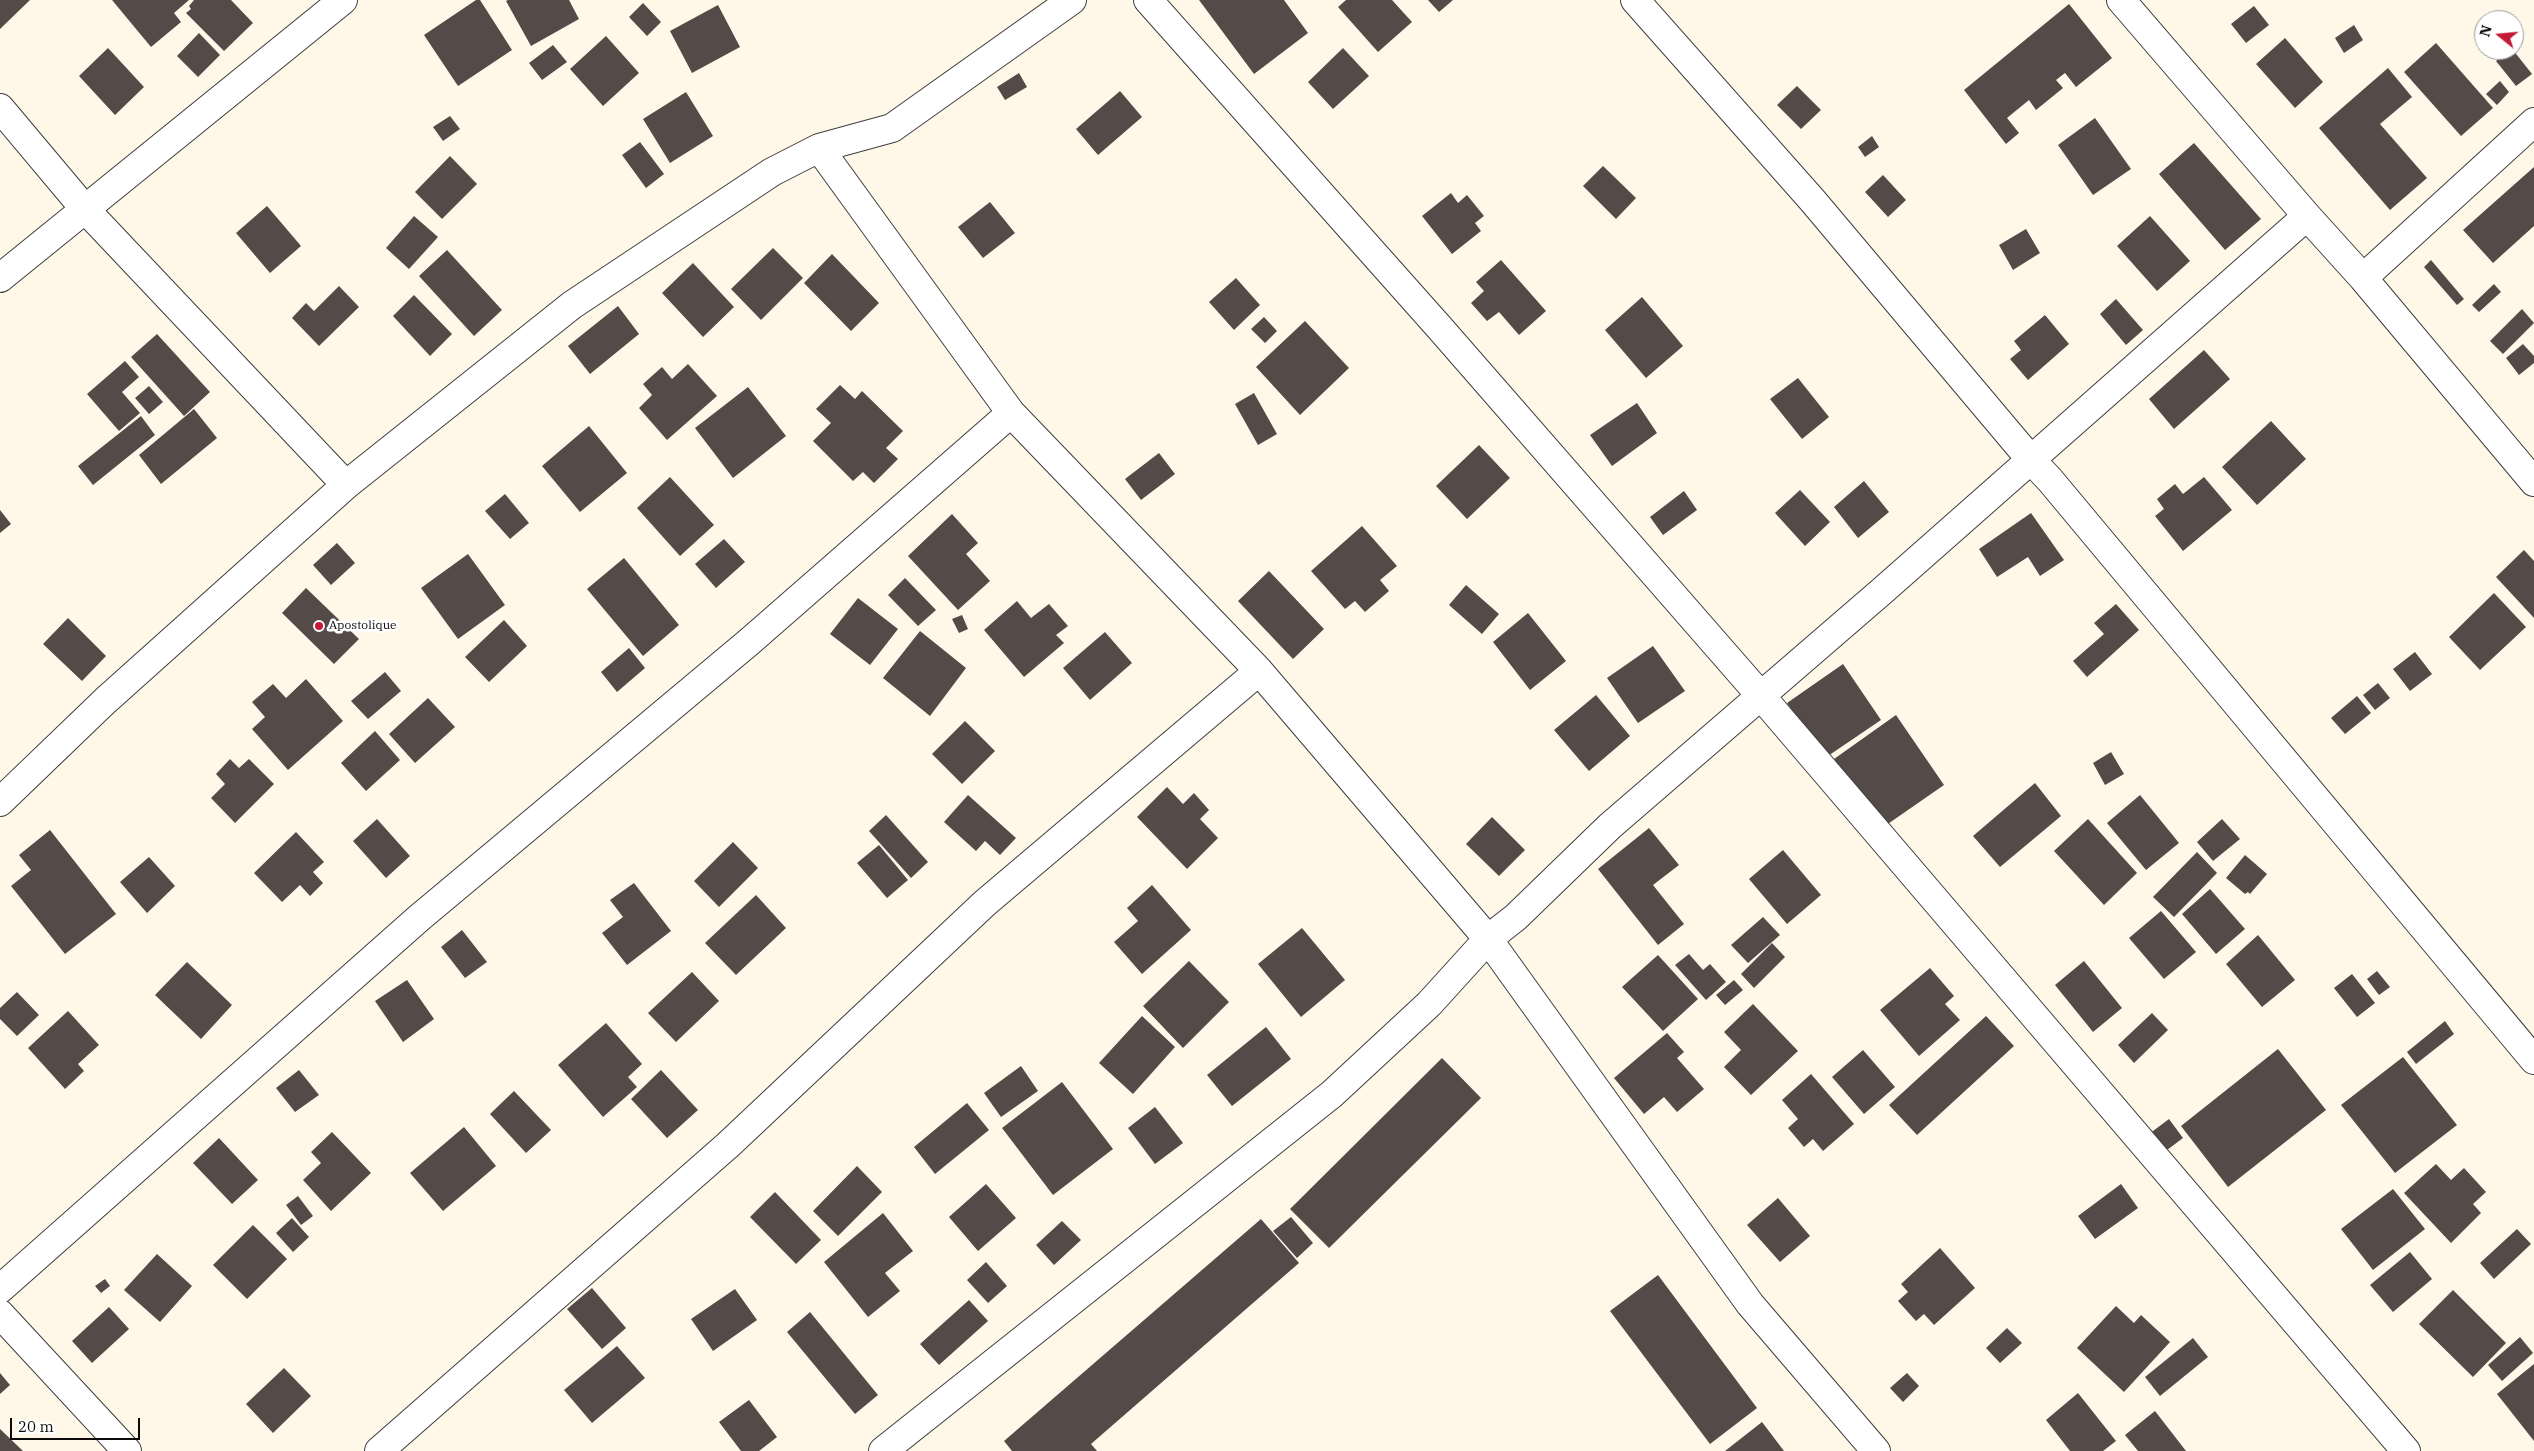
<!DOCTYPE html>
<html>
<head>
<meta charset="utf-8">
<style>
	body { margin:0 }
	#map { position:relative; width:2534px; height:1451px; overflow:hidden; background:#fff8e9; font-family:"IBM Plex Serif",serif }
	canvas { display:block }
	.north { position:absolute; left:2474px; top:10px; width:50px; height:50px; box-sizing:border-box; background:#fff; border:1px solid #9d9d9d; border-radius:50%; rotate:287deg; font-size:14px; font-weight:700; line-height:20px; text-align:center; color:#0b0b0b }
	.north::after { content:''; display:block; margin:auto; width:18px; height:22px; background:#c41a38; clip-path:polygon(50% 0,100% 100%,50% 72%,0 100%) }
	.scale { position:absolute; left:10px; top:1418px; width:130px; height:22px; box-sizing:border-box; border:2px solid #0b0b0b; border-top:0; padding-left:6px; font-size:15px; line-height:18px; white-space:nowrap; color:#0b0b0b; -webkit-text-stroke:4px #fff; paint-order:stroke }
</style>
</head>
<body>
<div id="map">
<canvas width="2534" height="1451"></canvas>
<div class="north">N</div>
<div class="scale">20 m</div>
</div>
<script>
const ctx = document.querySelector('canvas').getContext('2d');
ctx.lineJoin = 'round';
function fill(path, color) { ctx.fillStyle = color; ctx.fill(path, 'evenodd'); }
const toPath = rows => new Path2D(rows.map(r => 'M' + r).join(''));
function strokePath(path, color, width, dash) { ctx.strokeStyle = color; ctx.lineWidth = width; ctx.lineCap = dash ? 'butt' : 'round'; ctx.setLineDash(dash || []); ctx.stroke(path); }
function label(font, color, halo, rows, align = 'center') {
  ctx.font = font + ' "IBM Plex Serif",serif'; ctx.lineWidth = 5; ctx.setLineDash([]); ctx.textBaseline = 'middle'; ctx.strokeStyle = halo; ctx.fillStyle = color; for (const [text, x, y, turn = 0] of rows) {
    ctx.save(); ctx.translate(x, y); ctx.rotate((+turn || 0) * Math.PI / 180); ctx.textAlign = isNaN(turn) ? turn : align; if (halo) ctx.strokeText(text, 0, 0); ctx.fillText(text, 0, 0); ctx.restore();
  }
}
fill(toPath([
	[0,0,30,0,0,29],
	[112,0,189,0,174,13,181,22,151,47],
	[194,0,231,0,253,23,224,51,186,13,191,9,189,6],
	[476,0,480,0,512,50,458,86,424,35],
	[508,0,569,0,579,19,531,46,506,1],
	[1199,0,1284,0,1308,33,1254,74],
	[1346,0,1392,0,1412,22,1378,52,1338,7],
	[1428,0,1453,0,1439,12],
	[643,3,661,22,647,36,629,17],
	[2069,4,2112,58,2076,87,2065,73,2056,80,2063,88,2036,110,2029,100,2007,118,2019,133,2006,144,1964,90],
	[718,5,740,47,692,73,670,31],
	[2254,6,2269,25,2246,43,2231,24],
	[2354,25,2363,40,2344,53,2335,38],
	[199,33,220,55,198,77,177,56],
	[606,36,639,73,603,106,570,69],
	[2285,38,2323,82,2295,108,2256,64],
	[2436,43,2493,108,2461,136,2404,72],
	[553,45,567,62,542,80,529,63],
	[108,48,144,87,115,115,79,76],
	[1343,48,1369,76,1333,109,1308,82],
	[2508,50,2513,50,2532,74,2516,86,2496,61],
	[2388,68,2412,97,2380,124,2427,178,2390,210,2319,128],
	[1019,73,1027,87,1005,100,997,87],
	[2500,81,2509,92,2497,105,2486,94],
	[1797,86,1821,110,1801,129,1777,105],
	[1120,91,1142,117,1098,155,1076,129],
	[686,92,713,136,670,163,643,119],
	[450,116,460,129,443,141,433,127],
	[2095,118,2131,169,2093,195,2058,145],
	[1872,136,1879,147,1865,157,1858,147],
	[640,142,664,174,646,188,622,155],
	[2194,143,2261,219,2225,250,2159,174],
	[450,156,477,184,442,219,415,192],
	[1603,166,1636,198,1616,219,1583,186],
	[2534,167,2534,226,2493,263,2463,230],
	[1883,175,1906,200,1888,217,1865,192],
	[1451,193,1458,203,1467,195,1484,216,1475,223,1481,231,1452,254,1422,216],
	[990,202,1015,233,983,258,958,227],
	[267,206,301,246,270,273,236,233],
	[414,216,438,237,409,269,386,248],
	[2150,216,2190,261,2157,291,2117,246],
	[2026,229,2040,253,2013,270,1999,245],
	[773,248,803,278,761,320,731,289],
	[447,250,502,310,474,336,419,276],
	[832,254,879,303,851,331,804,283],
	[1501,260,1546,311,1519,335,1499,312,1487,321,1471,303,1484,291,1476,282],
	[2431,260,2464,299,2457,305,2424,267],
	[693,263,734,307,703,337,662,293],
	[1236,278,1260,305,1234,330,1209,302],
	[2494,284,2501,292,2479,312,2472,305],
	[339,286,359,307,319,346,292,318,306,303,314,311],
	[414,295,452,334,430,356,393,316],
	[1642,297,1683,346,1646,378,1605,330],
	[2116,299,2143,330,2126,345,2100,314],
	[618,306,639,334,590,374,568,346],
	[2522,309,2534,323,2503,354,2490,341],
	[2045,315,2069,344,2028,380,2010,359,2021,350,2014,341],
	[1264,317,1277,331,1265,343,1251,329],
	[1305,321,1349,368,1300,415,1256,367],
	[157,334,210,392,184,416,131,357],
	[2523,344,2534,356,2534,363,2519,375,2506,358],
	[2204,350,2230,379,2174,429,2149,399],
	[125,361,139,377,122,392,140,413,119,431,87,394],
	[688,364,717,396,667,440,639,408,652,395,643,384,662,367,672,379],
	[1798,378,1829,417,1802,439,1770,399],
	[840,385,855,399,862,391,903,431,886,448,898,459,874,483,863,472,853,481,813,441,831,423,816,409],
	[149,386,163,402,149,414,135,398],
	[748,387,786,436,733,478,695,428],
	[1254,393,1277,434,1258,445,1235,404],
	[1637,403,1657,433,1612,466,1590,435],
	[194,409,217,438,161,484,139,455],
	[141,416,155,435,93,485,78,466],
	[2271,421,2306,459,2257,505,2222,467],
	[589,426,627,473,580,512,542,466],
	[1479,445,1510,478,1467,519,1436,486],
	[1159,453,1175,474,1141,500,1125,479],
	[670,477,714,525,680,556,637,508],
	[2204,477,2232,510,2183,551,2155,516,2164,509,2157,499,2175,484,2183,494],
	[1864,481,1889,512,1858,538,1834,507],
	[1800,490,1830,522,1805,546,1775,513],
	[1684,491,1697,510,1663,535,1650,517],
	[505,494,529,523,510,539,485,511],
	[0,510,11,524,0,533],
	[2031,513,2064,560,2040,576,2028,557,1997,577,1979,549],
	[952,514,978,543,966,554,990,581,958,610,908,556],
	[1362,526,1397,566,1380,580,1389,591,1365,612,1355,601,1345,609,1311,571],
	[724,539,745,562,716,588,695,564],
	[337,543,355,563,331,585,313,565],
	[2524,550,2534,561,2534,618,2496,577],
	[468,554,505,605,458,639,421,588],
	[624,558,679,625,643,656,587,589],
	[1269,571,1324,629,1293,659,1238,601],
	[905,578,936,610,918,626,888,595],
	[1466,585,1499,614,1482,634,1449,605],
	[306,588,359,639,334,664,282,613],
	[2494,593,2526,627,2480,670,2449,637],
	[858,598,898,629,870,665,830,634],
	[1017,601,1031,618,1049,604,1068,626,1056,635,1064,643,1024,677,984,630],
	[2116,604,2139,630,2087,677,2073,661,2104,634,2094,623],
	[1528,613,1566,661,1530,690,1493,642],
	[962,615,968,629,959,633,952,619],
	[68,618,106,656,82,681,43,644],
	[504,620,527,646,489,682,465,657],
	[920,631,966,668,930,716,883,678],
	[1105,632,1132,663,1090,700,1063,668],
	[1653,646,1685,691,1638,723,1607,678],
	[629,648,645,668,617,692,601,672],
	[2415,652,2432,674,2410,691,2393,669],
	[1843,664,1881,720,1825,758,1787,703],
	[385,672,401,691,368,719,351,701],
	[306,679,343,721,288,770,252,729,265,717,252,702,273,684,286,698],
	[2378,683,2390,698,2375,710,2363,695],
	[1596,695,1630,736,1589,771,1554,730],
	[2357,696,2371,713,2345,734,2331,718],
	[428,698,455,727,415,763,389,734],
	[1896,715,1944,785,1882,828,1834,759],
	[965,721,995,751,962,784,932,754],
	[375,731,400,760,366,791,341,763],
	[2111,752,2124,774,2105,785,2093,763],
	[230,759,239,768,249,759,274,784,235,823,211,798,225,784,216,774],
	[2035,783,2061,816,2000,867,1973,836],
	[1167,787,1183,804,1194,793,1209,810,1200,819,1218,838,1187,869,1137,817],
	[968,795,1016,838,1000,855,985,841,976,851,944,822],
	[2140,795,2179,843,2146,870,2107,823],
	[886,815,928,862,911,878,869,831],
	[1492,817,1525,850,1499,876,1466,844],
	[377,819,410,856,386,878,353,841],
	[2088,819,2137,873,2104,905,2054,851],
	[2222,819,2240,839,2213,861,2197,842],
	[1649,828,1679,865,1653,885,1684,924,1658,945,1598,869],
	[50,830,116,914,65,954,11,886,31,870,19,855],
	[296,832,324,862,313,872,323,883,310,896,300,885,282,902,254,873],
	[733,842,758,868,719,907,694,881],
	[879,845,908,880,887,898,857,863],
	[1783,850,1821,895,1787,924,1749,879],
	[2197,852,2217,873,2174,917,2153,897],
	[2245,855,2267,874,2250,894,2248,892,2245,894,2226,878],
	[149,857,175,886,147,913,120,882],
	[634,883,671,931,627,965,602,933,623,917,610,900],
	[1152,885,1191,930,1142,974,1114,942,1138,921,1127,908],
	[2210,889,2245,929,2216,954,2182,914],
	[756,895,786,928,736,975,705,943],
	[2161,911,2196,952,2164,979,2129,938],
	[1763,917,1780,935,1748,963,1731,945],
	[1302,928,1345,980,1301,1017,1258,964],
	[462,930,487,962,465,978,441,947],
	[2258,935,2295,980,2262,1007,2226,964],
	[1772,943,1785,957,1754,988,1741,974],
	[1689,954,1703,970,1710,964,1726,982,1706,1000,1675,965],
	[1658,955,1698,999,1663,1031,1622,987],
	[1189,961,1229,1002,1183,1048,1143,1006],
	[2084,961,2122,1008,2093,1032,2055,985],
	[187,962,232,1005,201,1039,155,995],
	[1930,968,1954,996,1945,1004,1960,1020,1919,1056,1880,1010],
	[2377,971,2390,987,2379,995,2367,979],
	[692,972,719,1001,676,1042,648,1013],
	[2352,974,2375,1003,2357,1017,2334,988],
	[407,980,434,1019,403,1042,375,1001],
	[1734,980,1743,990,1725,1005,1716,995],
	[17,992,39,1015,17,1036,0,1019,0,1008],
	[1753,1004,1798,1051,1751,1095,1724,1067,1741,1050,1724,1032],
	[68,1011,99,1045,78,1064,84,1071,65,1089,28,1048],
	[2152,1013,2168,1030,2134,1063,2118,1045],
	[1142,1016,1175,1047,1133,1094,1099,1063],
	[1986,1016,2014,1046,1917,1135,1889,1105],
	[2445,1021,2454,1034,2416,1064,2407,1052],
	[606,1023,642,1064,628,1077,637,1087,603,1117,558,1065],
	[1266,1027,1291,1059,1232,1106,1207,1075],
	[1667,1033,1684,1052,1677,1058,1704,1089,1677,1112,1664,1097,1644,1114,1614,1078],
	[2278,1049,2326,1110,2228,1187,2181,1126],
	[1863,1050,1895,1087,1864,1114,1832,1077],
	[2403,1057,2457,1125,2395,1173,2341,1105],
	[1442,1058,1481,1098,1329,1248,1290,1209],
	[1021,1066,1038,1091,1001,1117,984,1093],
	[299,1070,319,1095,295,1112,276,1088],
	[661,1070,698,1110,667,1138,631,1099],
	[1811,1074,1854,1124,1823,1151,1813,1139,1804,1147,1788,1128,1798,1119,1782,1100],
	[1062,1082,1113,1149,1053,1195,1002,1128],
	[514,1091,551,1130,526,1153,490,1114],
	[967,1103,989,1130,935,1174,914,1147],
	[1155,1107,1183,1143,1155,1164,1128,1128],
	[2169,1119,2183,1138,2163,1153,2149,1134],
	[464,1127,496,1166,443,1211,410,1173],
	[332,1132,371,1173,331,1211,303,1180,321,1163,311,1152],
	[219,1138,258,1180,232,1204,193,1163],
	[2436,1164,2451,1180,2464,1168,2486,1192,2473,1204,2481,1213,2451,1243,2404,1193],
	[857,1166,882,1192,838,1236,813,1211],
	[986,1184,1016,1218,978,1251,949,1217],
	[2121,1184,2138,1208,2095,1239,2078,1216],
	[2393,1189,2425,1229,2373,1270,2341,1229],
	[775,1192,821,1240,796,1264,750,1217],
	[298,1196,313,1216,301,1225,286,1205],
	[1778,1198,1810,1236,1780,1262,1747,1225],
	[883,1213,913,1251,885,1273,900,1291,868,1317,824,1262],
	[1291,1217,1313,1243,1297,1258,1273,1231],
	[292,1218,309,1237,293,1252,276,1233],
	[1261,1219,1299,1263,1091,1444,1097,1451,1012,1451,1004,1441],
	[1062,1221,1081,1240,1054,1265,1036,1245],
	[253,1225,287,1259,247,1299,213,1265],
	[2517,1229,2531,1244,2494,1279,2480,1263],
	[1940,1248,1975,1288,1934,1325,1924,1314,1916,1321,1898,1301,1908,1292,1901,1284],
	[2410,1252,2432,1279,2393,1312,2370,1285],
	[157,1254,192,1286,160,1322,124,1290],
	[986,1262,1007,1286,988,1303,967,1280],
	[1658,1275,1757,1408,1710,1444,1610,1311],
	[105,1279,110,1286,101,1293,95,1286],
	[592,1288,626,1328,602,1349,567,1309],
	[735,1289,757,1320,713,1351,691,1319],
	[2453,1290,2506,1343,2473,1377,2419,1324],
	[969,1300,988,1321,939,1365,920,1344],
	[2116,1306,2134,1323,2141,1315,2170,1342,2124,1392,2077,1348],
	[109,1307,129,1329,92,1363,72,1341],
	[810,1312,878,1395,855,1414,787,1332],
	[2007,1328,2022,1343,2000,1363,1986,1348],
	[2520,1337,2533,1353,2502,1381,2488,1365],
	[2193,1338,2208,1357,2160,1396,2145,1377],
	[617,1346,645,1378,592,1423,564,1390],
	[2534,1364,2534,1441,2497,1394],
	[284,1368,311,1396,273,1433,246,1404],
	[0,1373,10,1385,0,1394],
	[1907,1373,1919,1386,1903,1402,1890,1388],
	[2078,1393,2116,1441,2103,1451,2070,1451,2046,1420],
	[749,1400,777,1437,759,1451,741,1451,719,1422],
	[2155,1411,2186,1451,2138,1451,2125,1435],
	[1762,1422,1784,1451,1725,1451],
	[0,1429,23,1451,0,1451]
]), '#544a47');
const minor = toPath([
	[1148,0,1439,327,1761,696,2406,1451],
	[1635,0,1813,201,2031,460,2050,480,2534,1060],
	[2121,0,2307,216,2363,278,2534,482],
	[0,108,84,208,346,485],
	[819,148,1011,413,1259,671,1488,939,1750,1304,1876,1451],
	[0,278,343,0],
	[2363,278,2534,122],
	[0,802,105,701,346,485,572,305,772,172,819,148,892,128,1072,0],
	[0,1289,419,918,749,642,1011,413],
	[0,1314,127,1451],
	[379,1451,728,1145,985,903,1259,671],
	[883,1451,1332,1094,1429,1004,1488,939,1516,917,1610,826,1881,592,2307,216]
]);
strokePath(minor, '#3e3e3e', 30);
strokePath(minor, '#fff', 28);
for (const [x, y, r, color] of [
	[319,626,5,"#c41a38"]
]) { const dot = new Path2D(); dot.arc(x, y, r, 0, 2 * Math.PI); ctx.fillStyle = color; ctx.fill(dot); strokePath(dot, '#fff', 2); }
label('12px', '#0b0b0b', '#fff', [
	["Apostolique",329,626]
], 'left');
</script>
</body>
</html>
